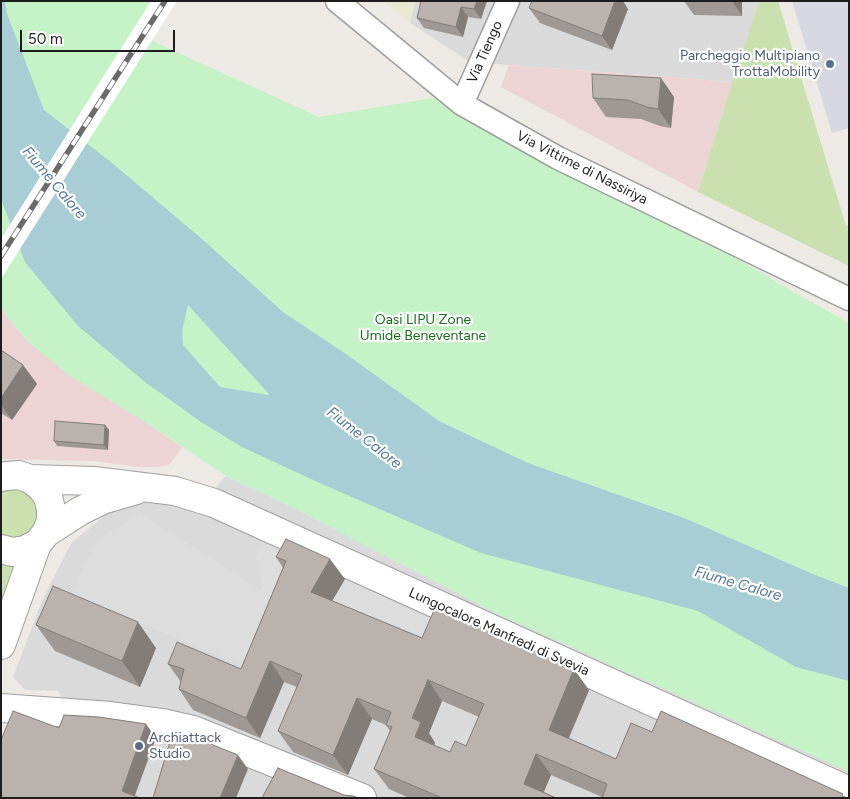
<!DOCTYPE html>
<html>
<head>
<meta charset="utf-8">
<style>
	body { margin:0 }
	#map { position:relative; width:850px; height:799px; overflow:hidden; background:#ede9e4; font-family:Figtree,sans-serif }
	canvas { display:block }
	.frame { position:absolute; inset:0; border:2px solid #1d1d1d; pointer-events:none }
	.scale { position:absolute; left:20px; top:30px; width:155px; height:22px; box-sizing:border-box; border:2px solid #1d1d1d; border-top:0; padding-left:6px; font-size:15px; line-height:18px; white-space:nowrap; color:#1d1d1d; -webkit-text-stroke:4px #fff; paint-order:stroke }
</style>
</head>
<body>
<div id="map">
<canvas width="850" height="799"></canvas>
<div class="frame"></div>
<div class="scale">50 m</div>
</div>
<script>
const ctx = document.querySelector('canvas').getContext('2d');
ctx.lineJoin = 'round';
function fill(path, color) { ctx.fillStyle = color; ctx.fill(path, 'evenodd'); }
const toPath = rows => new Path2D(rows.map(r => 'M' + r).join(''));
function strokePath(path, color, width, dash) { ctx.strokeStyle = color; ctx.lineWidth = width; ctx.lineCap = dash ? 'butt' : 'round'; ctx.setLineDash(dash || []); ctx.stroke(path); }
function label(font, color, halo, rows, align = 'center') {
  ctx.font = font + ' Figtree,sans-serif'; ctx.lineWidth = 4.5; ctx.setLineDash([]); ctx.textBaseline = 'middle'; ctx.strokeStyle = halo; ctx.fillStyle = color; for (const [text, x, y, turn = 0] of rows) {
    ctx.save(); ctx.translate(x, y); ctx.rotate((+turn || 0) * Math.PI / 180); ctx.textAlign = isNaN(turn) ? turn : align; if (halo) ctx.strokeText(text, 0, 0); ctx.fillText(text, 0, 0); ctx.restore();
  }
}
fill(toPath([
	[415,1,759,1,732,82,470,62,410,23],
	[226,476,849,766,849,798,112,798,76,724,58,691,25,690,13,677,44,596,72,542,108,513,140,502,214,489]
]), '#dbdada');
fill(toPath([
	[509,65,732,82,698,192,501,87],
	[1,309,28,342,182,447,169,465,158,467,137,467,94,461,1,459]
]), '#ecd4d4');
fill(toPath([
	[383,1,415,1,410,23]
]), '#e9e9d1');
fill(toPath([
	[759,1,778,1,846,226,849,225,849,266,698,192,732,82],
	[17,488,33,495,42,511,34,536,1,542,1,490],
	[1,561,22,563,1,636]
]), '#cae1af');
fill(toPath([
	[1,1,155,1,152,41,319,117,457,94,664,215,797,294,849,323,849,772,495,613,297,510,226,476,153,427,70,376,28,342,1,309]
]), '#c5f2c7');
fill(toPath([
	[141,514,263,591,255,557,265,539,301,557,335,595,345,579,450,629,437,659,263,673,71,595,96,540]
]), '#ddd');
fill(toPath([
	[792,1,849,1,849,128,832,133]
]), '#d8d8e2');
fill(toPath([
	[1,1,5,1,7,14,44,110,112,163,202,239,283,312,346,354,439,421,528,463,684,518,813,574,849,588,849,681,796,667,698,611,481,553,324,485,242,447,201,422,145,382,78,326,25,262,1,199],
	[188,305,269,394,269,395,220,387,183,345,182,331]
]), '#a9cdd5');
fill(toPath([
	[151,1,177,1,1,279,1,239]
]), '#fff');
const minor = toPath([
	[337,1,462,104,558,158,849,299],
	[462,104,508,1]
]);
const tertiary = toPath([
	[1,477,6,476,19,475,30,479,41,487,48,497,51,509,51,521,46,533,37,544,25,550,12,552,1,549],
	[30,479,94,481,175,491,214,503,849,791],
	[46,533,80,511,105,499,136,490],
	[1,645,37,544],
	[1,708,111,716,162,723,193,730,362,798]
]);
strokePath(minor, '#9e9e9e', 25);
strokePath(tertiary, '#9e9e9e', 30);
strokePath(minor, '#fff', 22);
strokePath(tertiary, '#fff', 28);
const rail = toPath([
	[1,256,165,1]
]);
strokePath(rail, '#6b6b6b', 5.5);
strokePath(rail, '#fff', 4, [11]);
fill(toPath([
	[421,1,487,1,481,19,468,17,463,37,424,28,417,18],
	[684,1,742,1,742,16,694,15],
	[529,8,628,9,612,50,540,23],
	[674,97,671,128,660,126,641,119,606,117,593,98],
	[1,350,23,365,37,384,12,420,1,413],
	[105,425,109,430,108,450,57,446,54,441],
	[276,557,345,579,332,601,422,638,589,690,569,738,616,759,652,732,843,794,602,797,551,775,544,792,556,798,409,798,389,789,374,769,390,731,386,725,372,719,348,775,293,752,278,731,297,687,284,682,260,738,193,710,179,689,181,682,168,664,241,669,283,568],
	[442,701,479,717,466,746,450,752,434,745,435,743,429,733],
	[36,625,156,648,140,687,55,651]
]), '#9f9995');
fill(toPath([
	[477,1,487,1,481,19,474,9],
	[615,1,623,1,628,9,612,50,602,36],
	[732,1,742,1,742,16],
	[461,7,468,17,463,37,456,27],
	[661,78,674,97,671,128,658,109],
	[23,365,37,384,12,420,1,405,1,398],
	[105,425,109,430,108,450,104,445],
	[330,559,345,579,325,613,311,592],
	[138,622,156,648,140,687,122,661],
	[270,661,284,682,260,738,246,718],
	[574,669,589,690,563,751,549,730],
	[428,680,442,701,429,733,435,743,429,758,415,737,412,718],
	[357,698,372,719,348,775,333,755],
	[146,724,156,738,134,798,122,791],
	[536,754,551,775,541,798,524,784],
	[238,755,248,769,236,798,220,798]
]), '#827d79');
const building = toPath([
	[421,1,477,1,474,9,461,7,456,27,417,18,421,1],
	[532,1,615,1,602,36,529,8,532,1],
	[592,74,661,78,658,109,647,107,628,100,593,98,592,74],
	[1,350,23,365,1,398,1,350],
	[55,421,105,425,104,445,54,441,55,421],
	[286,539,330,559,311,592,422,638,435,608,487,630,574,669,549,730,616,759,631,723,652,732,661,711,843,794,842,796,847,798,602,798,607,784,536,754,524,784,556,798,442,798,374,769,392,727,386,725,391,712,357,698,333,755,278,731,302,675,270,661,246,718,179,689,184,669,168,664,177,642,241,669,286,561,276,557,286,539],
	[428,680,484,704,466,746,455,741,450,752,415,737,421,722,412,718,428,680],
	[53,586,138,622,122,661,36,625,53,586],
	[13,711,59,728,64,715,99,717,146,724,122,791,140,798,1,798,1,740,13,711],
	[173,732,186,734,238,755,220,798,153,798,173,732],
	[278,768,344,795,353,796,359,798,262,798,278,768]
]);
fill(building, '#b9b2ad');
strokePath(building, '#827d79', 1);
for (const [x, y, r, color] of [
	[830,64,5,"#5c6f8a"],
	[139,746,5,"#5c6f8a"]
]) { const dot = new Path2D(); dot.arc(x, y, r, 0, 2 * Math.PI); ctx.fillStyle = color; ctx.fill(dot); strokePath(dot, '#fff', 2); }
label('14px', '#1d1d1d', '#fff', [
	["Via Tiengo",485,52,-66],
	["Via Vittime di Nassiriya",582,168,27],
	["Lungocalore Manfredi di Svevia",499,632,24]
]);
label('14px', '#4e5e75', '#fff', [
	["Parcheggio Multipiano",820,56],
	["TrottaMobility",820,72],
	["Archiattack",149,738,"left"],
	["Studio",149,754,"left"]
], 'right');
label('14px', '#186d1b', '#fff', [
	["Oasi LIPU Zone",423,320],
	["Umide Beneventane",423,336]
]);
label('italic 15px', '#52799a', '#fff', [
	["Fiume Calore",54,183,50],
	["Fiume Calore",364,438,38],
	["Fiume Calore",738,584,16]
]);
</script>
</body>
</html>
